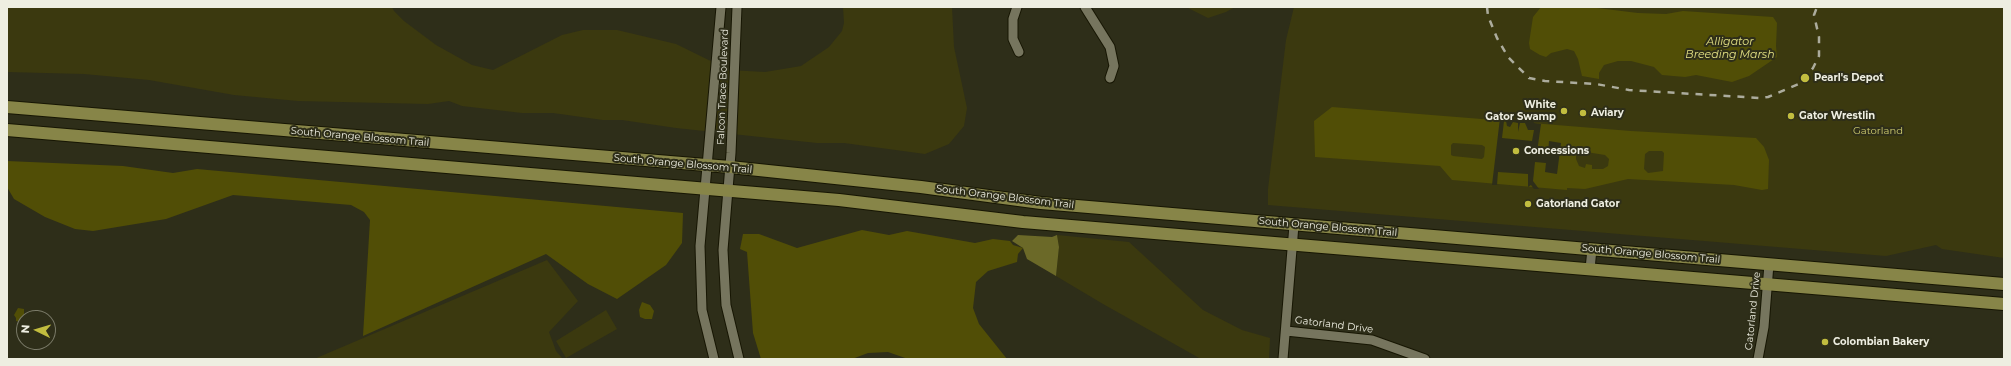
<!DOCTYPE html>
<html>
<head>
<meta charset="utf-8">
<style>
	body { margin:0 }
	#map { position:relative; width:2011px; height:366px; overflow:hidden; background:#2e2e19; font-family:Montserrat,sans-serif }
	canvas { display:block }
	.frame { position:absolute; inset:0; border:8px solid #eeeee1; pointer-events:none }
	.north { position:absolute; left:16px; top:310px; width:40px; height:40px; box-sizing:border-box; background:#2e2e19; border:1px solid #7b7b69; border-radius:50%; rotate:275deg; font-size:11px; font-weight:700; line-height:16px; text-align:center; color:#eeeee1 }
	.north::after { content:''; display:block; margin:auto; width:14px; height:18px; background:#c2bd3f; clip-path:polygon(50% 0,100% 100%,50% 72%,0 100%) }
</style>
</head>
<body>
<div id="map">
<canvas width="2011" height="366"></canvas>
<div class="frame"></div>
<div class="north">N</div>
</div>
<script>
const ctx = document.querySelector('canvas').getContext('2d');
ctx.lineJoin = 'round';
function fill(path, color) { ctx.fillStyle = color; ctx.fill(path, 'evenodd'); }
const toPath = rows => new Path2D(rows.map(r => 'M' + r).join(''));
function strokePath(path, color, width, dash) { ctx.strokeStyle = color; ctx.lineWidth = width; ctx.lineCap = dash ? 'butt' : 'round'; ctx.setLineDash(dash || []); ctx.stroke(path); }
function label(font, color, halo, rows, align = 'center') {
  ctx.font = font + ' Montserrat,sans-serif'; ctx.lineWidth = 4; ctx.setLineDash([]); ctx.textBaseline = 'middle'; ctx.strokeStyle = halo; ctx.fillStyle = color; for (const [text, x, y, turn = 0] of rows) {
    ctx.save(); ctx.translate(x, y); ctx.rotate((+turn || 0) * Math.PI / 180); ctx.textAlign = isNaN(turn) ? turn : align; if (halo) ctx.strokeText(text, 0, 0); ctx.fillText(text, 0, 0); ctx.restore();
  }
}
fill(toPath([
	[7,7,392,7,394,11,404,21,436,45,472,65,493,70,562,35,583,30,617,30,676,44,729,70,765,72,801,66,829,47,842,31,844,23,843,7,952,7,954,47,967,108,964,126,949,144,925,154,844,143,817,143,676,128,622,120,603,120,553,113,522,113,462,106,449,101,428,104,298,101,234,95,149,80,84,74,7,72],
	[1186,7,1235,7,1226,12,1208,18],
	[1294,7,2004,7,2004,258,1942,249,1936,245,1886,256,1268,205,1268,189,1286,40],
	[1057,235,1129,242,1203,310,1242,330,1270,338,1269,359,1201,359,1103,304,1056,276,1059,247],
	[547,260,578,301,549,332,556,351,563,359,314,359],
	[606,310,617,329,566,358,556,341]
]), '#3b390f');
fill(toPath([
	[1018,235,1052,237,1057,235,1059,247,1056,276,1027,259,1023,248,1012,241]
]), '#6b6928');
fill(toPath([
	[1541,7,1589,7,1638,13,1666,14,1683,11,1773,17,1777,23,1776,46,1777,57,1749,76,1732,82,1696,75,1685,77,1662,75,1654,67,1631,61,1618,61,1604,65,1599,73,1599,79,1582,76,1578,59,1574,51,1567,49,1551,53,1546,57,1540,55,1530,49,1529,43,1533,17],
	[1332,107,1631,131,1756,138,1764,147,1769,160,1768,189,1762,190,1734,185,1628,179,1585,189,1567,188,1567,190,1452,180,1440,166,1315,157,1314,121],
	[1453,143,1482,145,1485,147,1484,157,1482,159,1453,156,1451,155,1451,145],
	[1649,151,1662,151,1664,153,1663,171,1648,173,1644,169,1645,154],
	[1586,152,1605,155,1609,159,1608,166,1603,169,1592,169,1592,165,1586,164,1585,168,1579,166,1576,159,1576,156,1580,153],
	[7,161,123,166,173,173,197,169,683,213,682,243,666,265,617,299,588,284,546,254,363,336,370,220,364,212,351,205,233,195,166,219,93,231,75,229,45,217,14,199,7,187],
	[862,230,889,235,907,231,975,243,993,239,1010,241,1013,245,1023,248,1018,254,1017,262,988,271,976,282,973,308,979,324,1007,359,908,359,888,352,868,353,852,359,761,359,753,333,747,252,740,249,743,234,759,234,797,248],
	[642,302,650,305,654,311,652,319,645,319,640,317,639,310],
	[18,308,24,309,24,314,27,316,26,318,24,318,23,323,16,321,16,318,14,315]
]), '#514e06');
fill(toPath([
	[1500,118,1533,121,1534,123,1541,124,1537,152,1548,153,1549,141,1561,143,1557,174,1545,172,1546,163,1535,162,1533,181,1539,189,1534,189,1531,185,1528,187,1528,174,1498,172,1497,185,1492,185],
	[1504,121,1506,121,1507,126,1510,127,1513,122,1518,123,1518,132,1520,123,1525,123,1528,130,1534,130,1532,141,1502,138]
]), '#2e2e19');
const minor = toPath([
	[737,7,731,153,723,250,726,305,739,359],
	[1017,7,1013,19,1013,39,1019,52],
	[1085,7,1110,47,1114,66,1110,78],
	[1590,269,1592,249],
	[1286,331,1372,340,1425,359],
	[714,359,702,310,700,246,721,7],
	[1283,359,1294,225],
	[1758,359,1764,327,1769,264]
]);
const major = toPath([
	[7,107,730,167,921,187,1041,203,2004,284],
	[7,130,839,200,1023,222,2004,304]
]);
strokePath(minor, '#171603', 11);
strokePath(major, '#171603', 14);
strokePath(minor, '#76755e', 9);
strokePath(major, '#878548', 12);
strokePath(toPath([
	[1487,7,1488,16,1497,38,1508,57,1529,78,1545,81,1596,84,1629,90,1760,98,1768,97,1801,83,1813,68,1819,56,1819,37,1814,15,1817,7]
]), '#acac9d', 2.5, [7, 7]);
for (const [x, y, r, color] of [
	[1805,78,5,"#c2bd3f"],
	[1564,111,4,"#c2bd3f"],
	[1583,113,4,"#c2bd3f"],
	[1791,116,4,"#c2bd3f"],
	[1516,151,4,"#c2bd3f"],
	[1528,204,4,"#c2bd3f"],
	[1825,342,4,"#c2bd3f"]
]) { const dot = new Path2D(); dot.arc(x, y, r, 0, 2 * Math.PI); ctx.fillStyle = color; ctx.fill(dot); strokePath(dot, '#2e2e19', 1.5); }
label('bold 10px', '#eeeee1', '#2e2e19', [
	["Pearl's Depot",1814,78],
	["White",1556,105,"right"],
	["Gator Swamp",1556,117,"right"],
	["Aviary",1591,113],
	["Gator Wrestlin",1799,116],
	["Concessions",1524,151],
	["Gatorland Gator",1536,204],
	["Colombian Bakery",1833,342]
], 'left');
label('10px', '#eeeee1', '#2e2e19', [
	["Falcon Trace Boulevard",723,87,-88],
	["South Orange Blossom Trail",360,137,5],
	["South Orange Blossom Trail",683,164,5],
	["South Orange Blossom Trail",1005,197,7],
	["South Orange Blossom Trail",1328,227,5],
	["South Orange Blossom Trail",1651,254,5],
	["Gatorland Drive",1753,311,-84],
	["Gatorland Drive",1334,325,7]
]);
label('10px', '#cecb6f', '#2e2e19', [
	["Gatorland",1878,131]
]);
label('italic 11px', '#e3e083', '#2e2e19', [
	["Alligator",1730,42],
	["Breeding Marsh",1730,55]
]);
</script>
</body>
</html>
